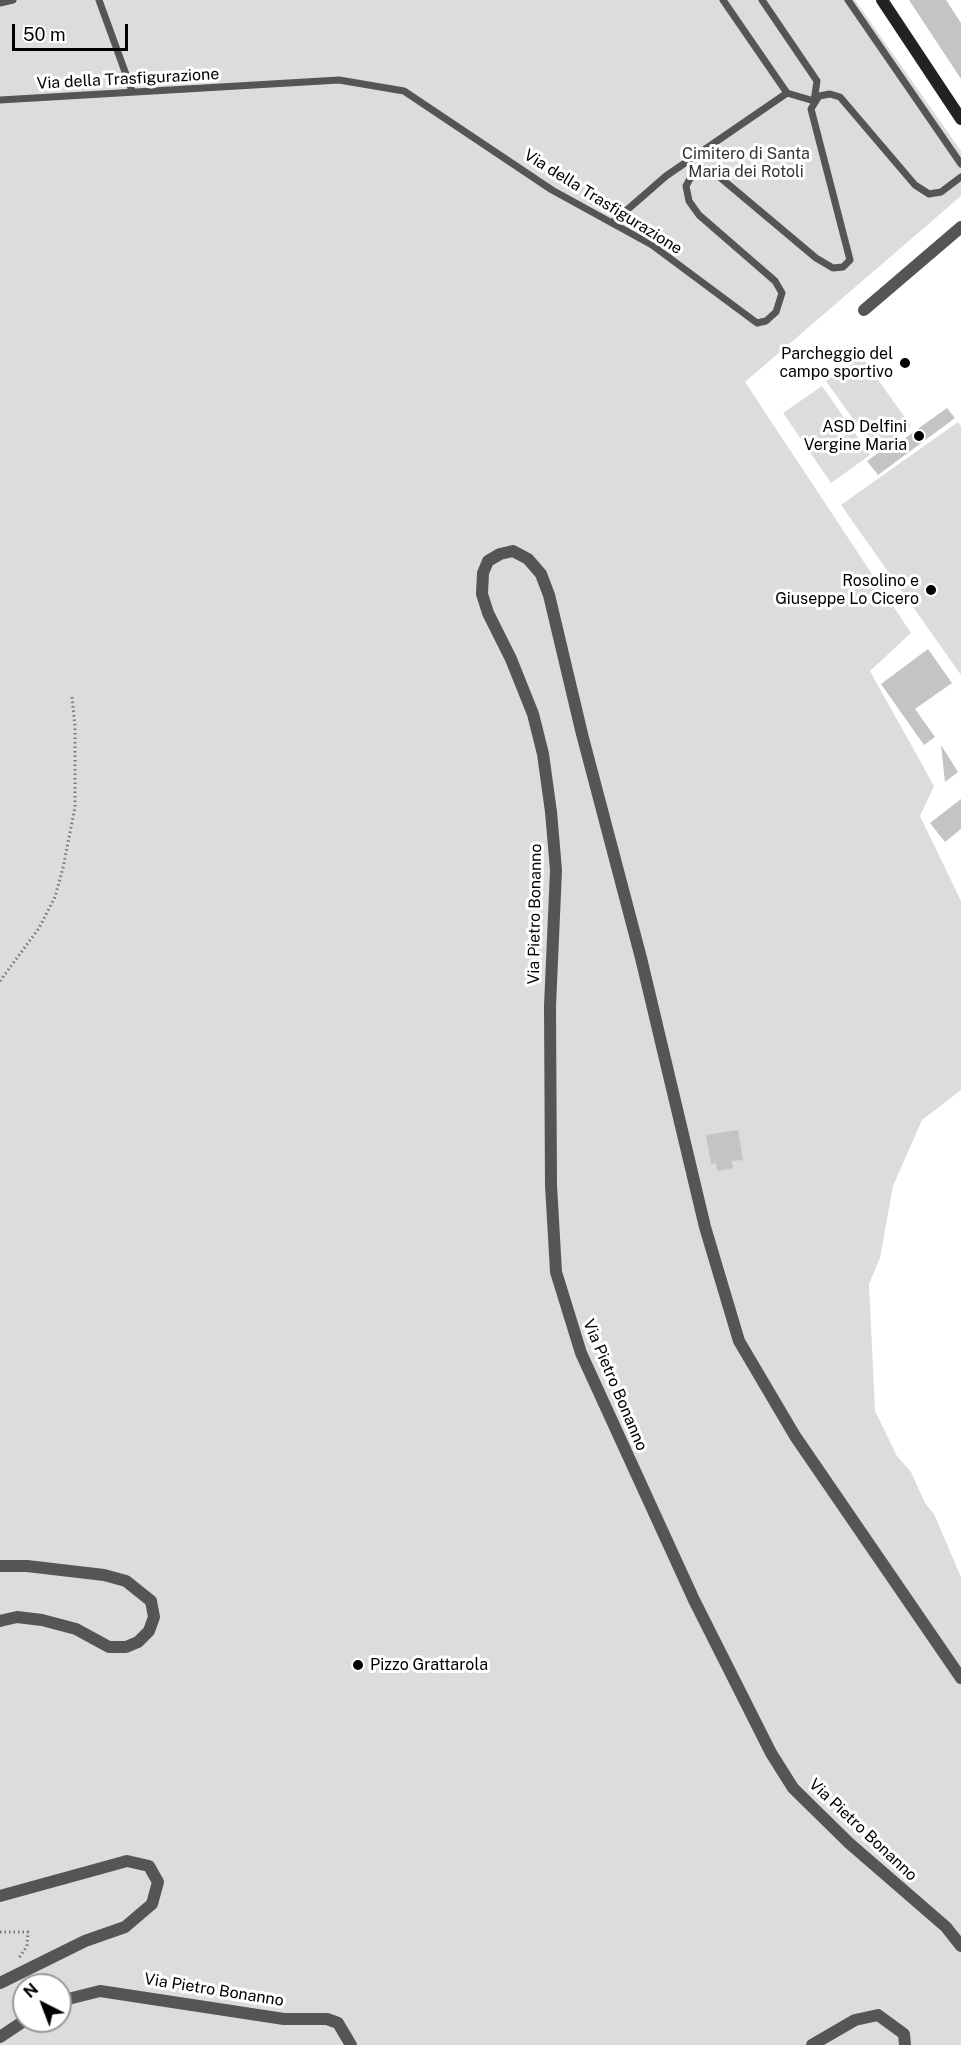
<!DOCTYPE html>
<html>
<head>
<meta charset="utf-8">
<style>
	body { margin:0 }
	#map { position:relative; width:961px; height:2045px; overflow:hidden; background:#fff; font-family:"Public Sans",sans-serif }
	canvas { display:block }
	.north { position:absolute; left:12px; top:1973px; width:60px; height:60px; box-sizing:border-box; background:#fff; border:2px solid #999; border-radius:50%; rotate:318deg; font-size:16px; font-weight:700; line-height:24px; text-align:center; color:#000 }
	.north::after { content:''; display:block; margin:auto; width:21px; height:27px; background:#000; clip-path:polygon(50% 0,100% 100%,50% 72%,0 100%) }
	.scale { position:absolute; left:12px; top:24px; width:116px; height:27px; box-sizing:border-box; border:3px solid #000; border-top:0; padding-left:8px; font-size:18px; line-height:21px; white-space:nowrap; color:#000; -webkit-text-stroke:4px #fff; paint-order:stroke }
</style>
</head>
<body>
<div id="map">
<canvas width="961" height="2045"></canvas>
<div class="north">N</div>
<div class="scale">50 m</div>
</div>
<script>
const ctx = document.querySelector('canvas').getContext('2d');
ctx.lineJoin = 'round';
function fill(path, color) { ctx.fillStyle = color; ctx.fill(path, 'evenodd'); }
const toPath = rows => new Path2D(rows.map(r => 'M' + r).join(''));
function strokePath(path, color, width, dash) { ctx.strokeStyle = color; ctx.lineWidth = width; ctx.lineCap = dash ? 'butt' : 'round'; ctx.setLineDash(dash || []); ctx.stroke(path); }
function label(font, color, halo, rows, align = 'center') {
  ctx.font = font + ' "Public Sans",sans-serif'; ctx.lineWidth = 6; ctx.setLineDash([]); ctx.textBaseline = 'middle'; ctx.strokeStyle = halo; ctx.fillStyle = color; for (const [text, x, y, turn = 0] of rows) {
    ctx.save(); ctx.translate(x, y); ctx.rotate((+turn || 0) * Math.PI / 180); ctx.textAlign = isNaN(turn) ? turn : align; if (halo) ctx.strokeText(text, 0, 0); ctx.fillText(text, 0, 0); ctx.restore();
  }
}
fill(toPath([
	[0,0,855,0,961,151,961,196,745,382,911,633,870,671,934,786,920,816,961,901,961,1090,922,1120,893,1186,880,1258,869,1284,875,1411,897,1456,911,1472,925,1503,934,1514,961,1577,961,2045,0,2045],
	[24,1985,60,1985,60,2021,24,2021],
	[861,356,911,426,876,451,826,381],
	[822,386,870,455,831,483,783,413],
	[958,422,961,426,961,675,841,505]
]), '#dcdcdc');
fill(toPath([
	[909,0,946,0,961,23,961,79],
	[947,408,955,418,878,475,867,461,885,448,887,451],
	[928,649,952,683,915,709,935,737,924,745,881,684],
	[941,745,958,772,945,782],
	[961,799,961,829,945,842,930,823],
	[738,1130,743,1160,732,1161,733,1168,717,1171,716,1163,711,1164,706,1135]
]), '#c4c4c4');
strokePath(toPath([
	[0,981,39,928,55,897,63,868,75,807,75,726,72,697],
	[0,1932,28,1932,27,1946,19,1958]
]), '#777', 3, [1.5, 3]);
strokePath(toPath([
	[99,0,132,91],
	[723,0,787,93],
	[848,0,961,164],
	[0,3,13,0],
	[0,100,339,80,404,91,552,190,652,245,757,323,766,321,776,312,782,293,775,281,699,215,689,201,686,186,692,175,701,169,710,169,816,258,833,268,843,267,850,260,811,109,819,96,830,94,840,97,915,185,929,194,941,192,961,177],
	[612,223,666,176,787,93,814,101,817,81,762,0]
]), '#555', 7);
strokePath(toPath([
	[864,310,961,227],
	[0,1566,27,1566,104,1575,126,1581,151,1601,154,1617,149,1631,138,1642,126,1647,109,1647,76,1629,42,1620,17,1617,0,1621],
	[961,1678,795,1436,739,1341,705,1227,641,958,582,734,549,595,541,574,528,559,513,551,500,554,488,561,483,573,482,594,488,613,511,659,533,714,543,754,551,812,556,870,550,1006,551,1185,556,1272,581,1353,694,1600,771,1753,793,1788,849,1843,946,1927,961,1946],
	[0,1896,127,1861,149,1866,158,1882,152,1904,125,1927,85,1941,0,1983],
	[60,2001,100,1991,284,2019,327,2019,338,2023,351,2045],
	[0,2037,24,2021],
	[812,2045,855,2020,878,2015,904,2034,905,2045]
]), '#555', 12);
strokePath(toPath([
	[882,0,961,119]
]), '#222', 12);
for (const [x, y, r, color] of [
	[905,363,6,"#000"],
	[919,436,6,"#000"],
	[931,590,6,"#000"],
	[358,1665,6,"#000"]
]) { const dot = new Path2D(); dot.arc(x, y, r, 0, 2 * Math.PI); ctx.fillStyle = color; ctx.fill(dot); strokePath(dot, '#fff', 2); }
label('16px', '#000', '#fff', [
	["Via della Trasfigurazione",128,79,-3],
	["Via della Trasfigurazione",603,202,32],
	["Via Pietro Bonanno",535,914,-89],
	["Via Pietro Bonanno",615,1385,67],
	["Via Pietro Bonanno",863,1830,43],
	["Via Pietro Bonanno",214,1990,9]
]);
label('16px', '#333', '#fff', [
	["Cimitero di Santa",746,154],
	["Maria dei Rotoli",746,172]
]);
label('16px', '#000', '#fff', [
	["Parcheggio del",893,354],
	["campo sportivo",893,372],
	["ASD Delfini",907,427],
	["Vergine Maria",907,445],
	["Rosolino e",919,581],
	["Giuseppe Lo Cicero",919,599],
	["Pizzo Grattarola",370,1665,"left"]
], 'right');
</script>
</body>
</html>
